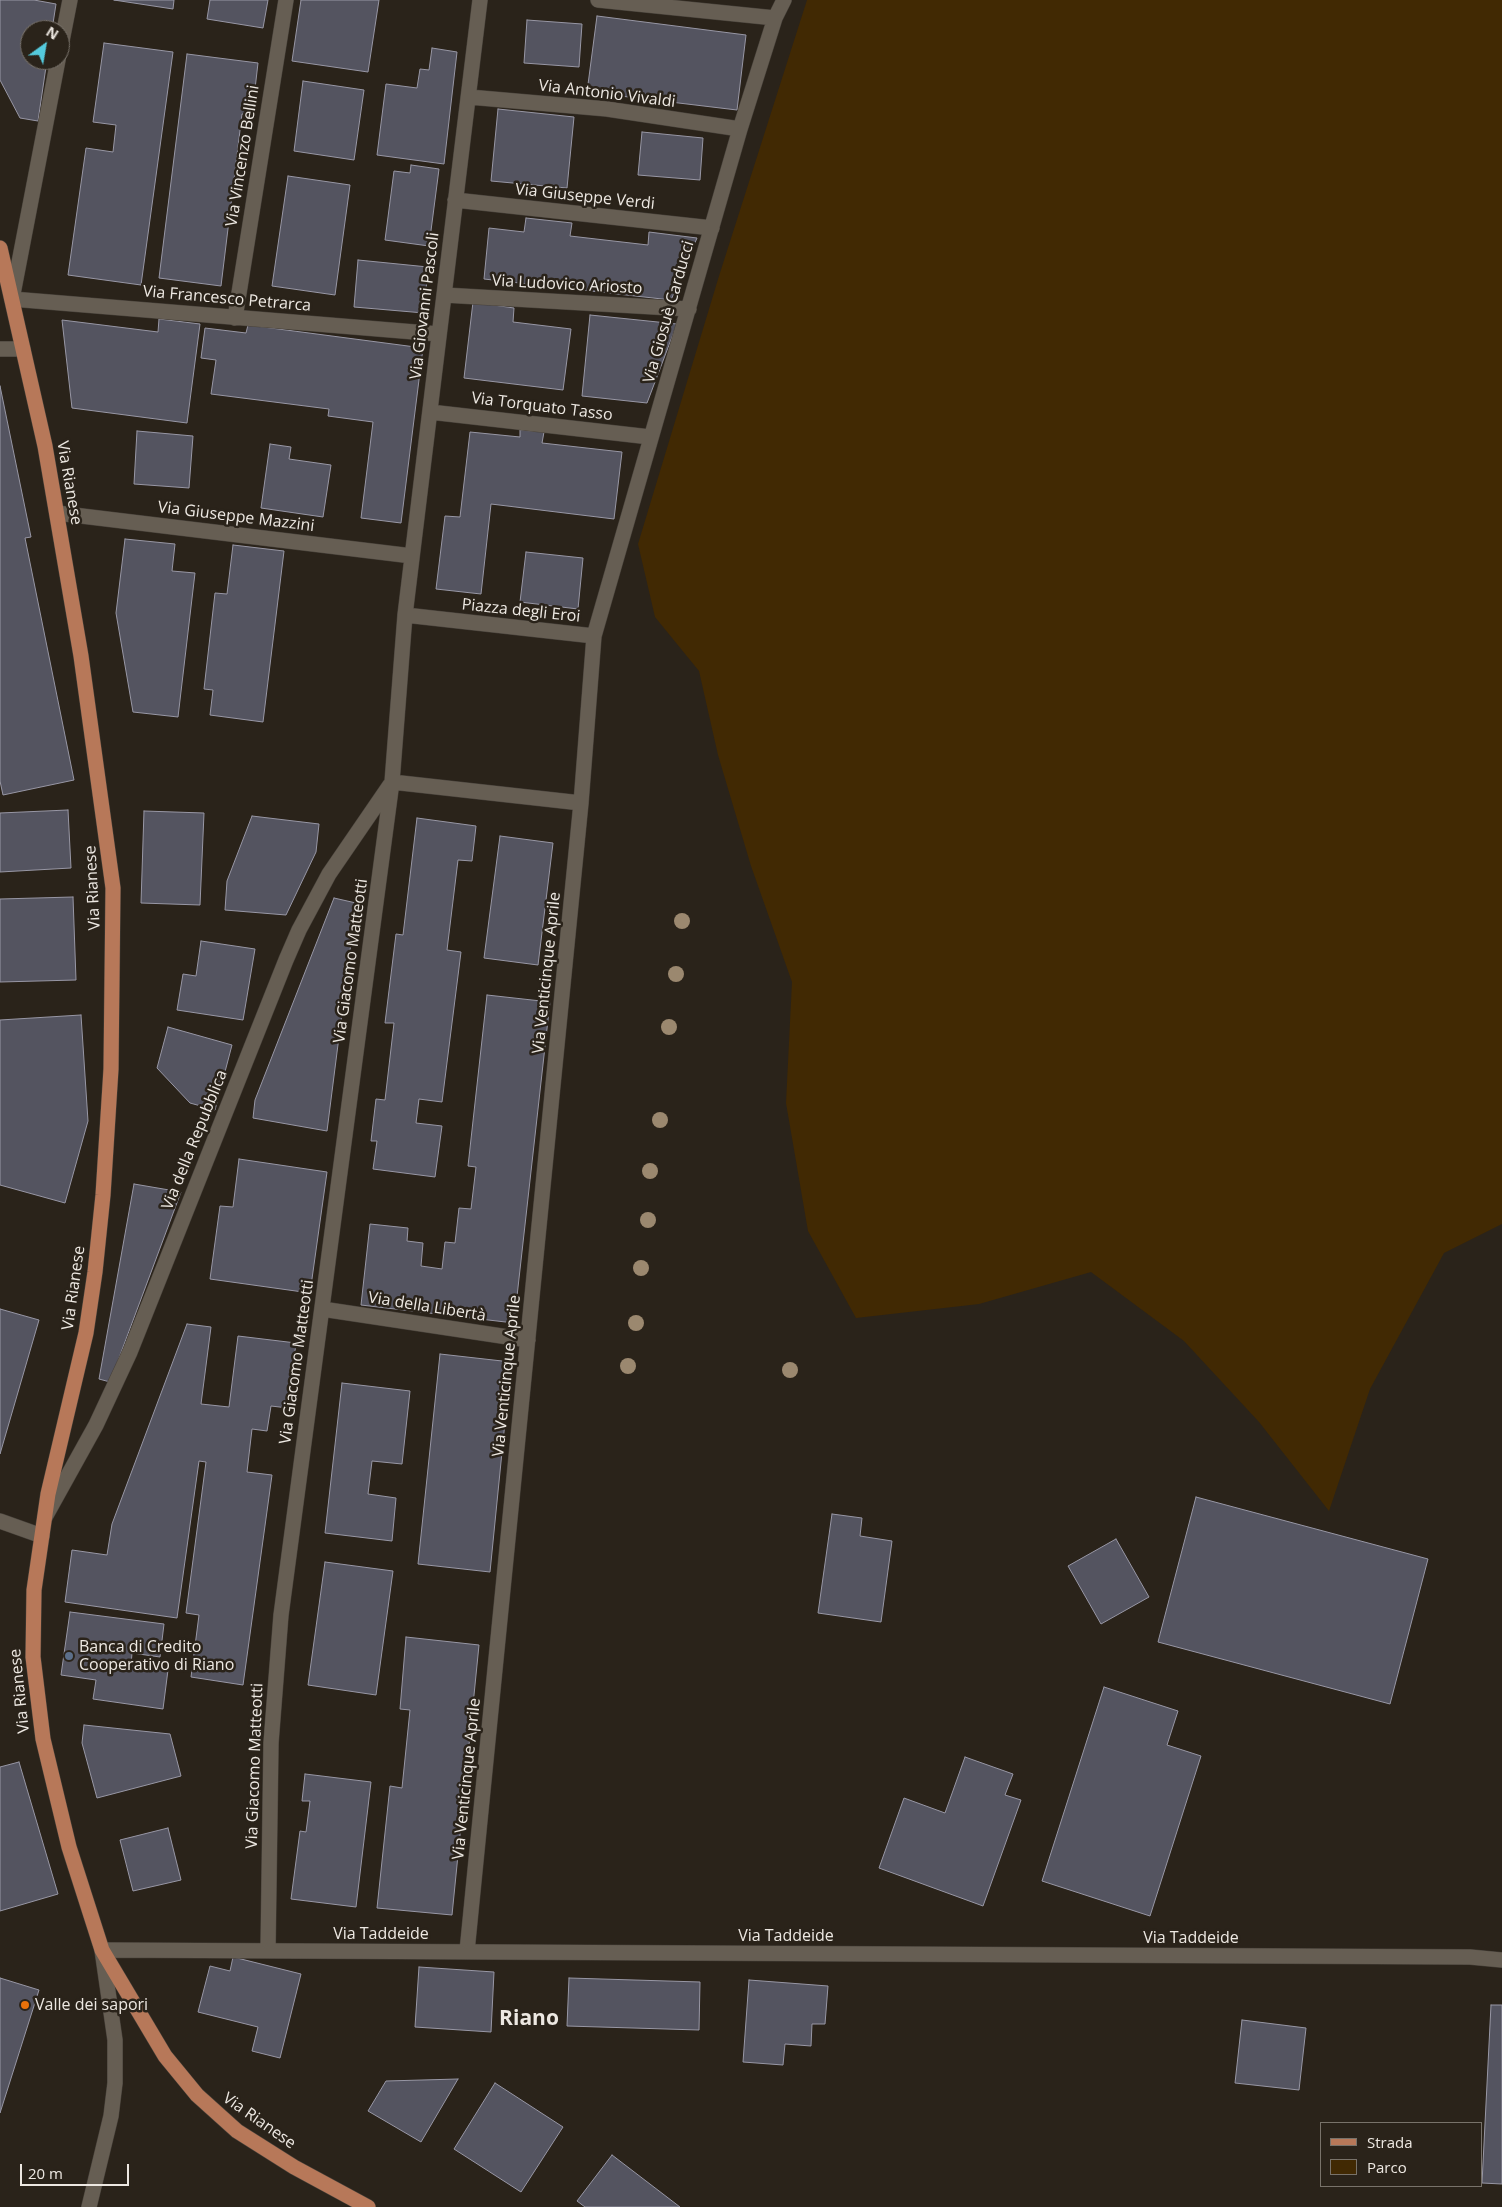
<!DOCTYPE html>
<html>
<head>
<meta charset="utf-8">
<style>
	body { margin:0 }
	#map { position:relative; width:1502px; height:2207px; overflow:hidden; background:#2a231a; font-family:"Open Sans",sans-serif }
	canvas { display:block }
	.legend { position:absolute; left:1320px; top:2122px; width:162px; height:65px; box-sizing:border-box; background:#2a231a; border:1px solid #78726a; margin:0; padding:6px 9px; list-style:none; font-size:15px; color:#ede8e2 }
	.legend li { display:flex; align-items:center; gap:10px; height:25px }
	.legend b { width:25px; border:1px solid #78726a }
	.north { position:absolute; left:20px; top:20px; width:50px; height:50px; box-sizing:border-box; background:#2a231a; border:1px solid #78726a; border-radius:50%; rotate:32deg; font-size:14px; font-weight:700; line-height:20px; text-align:center; color:#ede8e2 }
	.north::after { content:''; display:block; margin:auto; width:18px; height:22px; background:#54cadd; clip-path:polygon(50% 0,100% 100%,50% 72%,0 100%) }
	.scale { position:absolute; left:20px; top:2164px; width:109px; height:22px; box-sizing:border-box; border:2px solid #ede8e2; border-top:0; padding-left:6px; font-size:15px; line-height:18px; white-space:nowrap; color:#ede8e2; -webkit-text-stroke:4px #2a231a; paint-order:stroke }
</style>
</head>
<body>
<div id="map">
<canvas width="1502" height="2207"></canvas>
<ul class="legend">
<li><b style="height:6px;background:#b77859"></b>Strada</li>
<li><b style="height:14px;background:#412903"></b>Parco</li>
</ul>
<div class="north">N</div>
<div class="scale">20 m</div>
</div>
<script>
const ctx = document.querySelector('canvas').getContext('2d');
ctx.lineJoin = 'round';
function fill(path, color) { ctx.fillStyle = color; ctx.fill(path, 'evenodd'); }
const toPath = rows => new Path2D(rows.map(r => 'M' + r).join(''));
function strokePath(path, color, width, dash) { ctx.strokeStyle = color; ctx.lineWidth = width; ctx.lineCap = dash ? 'butt' : 'round'; ctx.setLineDash(dash || []); ctx.stroke(path); }
function label(font, color, halo, rows, align = 'center') {
  ctx.font = font + ' "Open Sans",sans-serif'; ctx.lineWidth = 5; ctx.setLineDash([]); ctx.textBaseline = 'middle'; ctx.strokeStyle = halo; ctx.fillStyle = color; for (const [text, x, y, turn = 0] of rows) {
    ctx.save(); ctx.translate(x, y); ctx.rotate((+turn || 0) * Math.PI / 180); ctx.textAlign = isNaN(turn) ? turn : align; if (halo) ctx.strokeText(text, 0, 0); ctx.fillText(text, 0, 0); ctx.restore();
  }
}
fill(toPath([
	[807,0,1502,0,1502,1224,1444,1253,1370,1389,1329,1511,1259,1422,1184,1341,1091,1272,979,1304,856,1318,808,1231,786,1103,792,982,751,866,718,755,699,671,655,617,638,544,719,276]
]), '#412903');
const building = toPath([
	[0,0,34,0,56,4,52,30,30,30,30,60,47,60,38,121,20,118,0,80,0,0],
	[114,0,174,0,173,9,114,0],
	[210,0,268,0,263,28,207,19,210,0],
	[301,0,379,0,368,72,292,61,301,0],
	[597,16,746,35,737,110,587,92,597,16],
	[527,20,582,24,579,67,524,63,527,20],
	[104,43,173,52,141,285,68,275,86,148,113,152,116,125,93,122,104,43],
	[432,48,457,52,444,164,377,155,386,84,417,88,420,69,429,70,432,48],
	[187,54,258,63,252,115,242,114,221,286,159,278,187,54],
	[303,81,364,90,354,160,294,151,303,81],
	[498,109,574,117,567,188,491,181,498,109],
	[642,132,703,138,700,180,638,175,642,132],
	[411,165,439,169,429,246,385,240,394,171,410,173,411,165],
	[288,176,350,185,335,295,272,286,288,176],
	[526,218,572,223,570,236,648,245,649,232,697,238,671,300,484,279,489,228,524,232,526,218],
	[358,260,428,267,424,313,354,307,358,260],
	[473,302,514,308,513,322,571,329,563,390,464,378,473,302],
	[590,315,677,324,647,403,582,396,590,315],
	[159,319,200,324,187,423,72,408,62,320,158,332,159,319],
	[248,325,423,348,401,523,361,518,373,422,328,416,329,409,211,394,216,360,201,358,205,328,246,333,248,325],
	[0,386,31,537,25,538,74,780,3,795,0,781,0,386],
	[520,430,544,432,542,443,622,452,614,519,491,504,481,594,436,589,445,516,460,517,470,432,520,437,520,430],
	[137,431,193,436,189,488,134,484,137,431],
	[270,444,291,447,289,459,331,465,323,517,261,508,270,444],
	[125,539,175,544,172,571,195,573,178,717,133,712,116,613,125,539],
	[233,545,284,551,263,722,210,715,213,690,204,689,215,593,227,594,233,545],
	[526,552,583,558,578,609,520,602,526,552],
	[68,810,71,868,0,872,0,813,68,810],
	[144,811,204,813,200,905,141,903,144,811],
	[252,816,319,824,316,852,286,915,225,910,227,881,252,816],
	[417,818,476,826,472,861,458,860,447,950,461,952,442,1102,419,1099,416,1123,442,1126,435,1177,373,1169,377,1141,371,1141,376,1099,385,1100,394,1023,385,1023,396,934,403,935,417,818],
	[500,836,553,843,538,965,484,958,500,836],
	[73,897,76,980,0,982,0,899,73,897],
	[334,898,356,903,327,1131,253,1118,255,1100,334,898],
	[201,941,255,949,243,1020,177,1010,183,974,196,976,201,941],
	[487,995,550,1002,514,1323,361,1305,370,1224,408,1228,407,1241,423,1243,421,1266,442,1269,445,1242,455,1243,459,1208,471,1209,476,1167,468,1166,487,995],
	[81,1015,88,1121,65,1203,0,1185,0,1020,81,1015],
	[168,1027,232,1045,215,1110,190,1103,157,1068,168,1027],
	[239,1159,327,1172,310,1293,210,1279,220,1206,233,1207,239,1159],
	[134,1184,181,1192,110,1382,99,1379,134,1184],
	[0,1309,39,1320,0,1454,0,1309],
	[187,1324,211,1327,201,1404,229,1407,238,1336,296,1343,288,1408,271,1406,267,1431,252,1429,247,1472,272,1475,243,1685,191,1677,199,1615,186,1613,206,1462,199,1461,177,1618,65,1602,72,1550,107,1555,112,1524,187,1324],
	[440,1354,511,1362,490,1572,418,1564,440,1354],
	[342,1383,410,1391,402,1464,372,1461,368,1494,396,1498,392,1541,325,1533,342,1383],
	[1196,1497,1428,1559,1390,1704,1158,1642,1196,1497],
	[832,1514,862,1518,860,1536,892,1541,881,1622,818,1613,832,1514],
	[1116,1539,1149,1597,1101,1624,1068,1566,1116,1539],
	[325,1562,393,1571,376,1695,308,1685,325,1562],
	[70,1612,164,1624,160,1657,132,1653,131,1666,168,1670,163,1709,93,1699,96,1680,61,1675,70,1612],
	[406,1637,479,1645,452,1915,377,1908,390,1786,402,1788,410,1710,400,1709,406,1637],
	[1104,1687,1178,1711,1167,1745,1201,1756,1150,1916,1042,1881,1104,1687],
	[84,1725,170,1734,181,1776,97,1798,82,1743,84,1725],
	[965,1757,1013,1774,1005,1795,1021,1800,983,1906,879,1868,904,1798,945,1813,965,1757],
	[19,1762,58,1894,0,1911,0,1767,19,1762],
	[305,1774,371,1782,356,1907,291,1899,300,1831,306,1832,310,1801,302,1801,305,1774],
	[168,1828,181,1880,133,1891,120,1840,168,1828],
	[233,1957,301,1974,280,2058,252,2051,258,2027,198,2012,210,1966,230,1971,233,1957],
	[419,1967,494,1972,491,2032,415,2027,419,1967],
	[0,1978,39,1990,0,2113,0,1978],
	[569,1978,700,1982,699,2030,567,2026,569,1978],
	[749,1980,828,1986,825,2024,812,2024,811,2046,785,2044,783,2065,743,2062,749,1980],
	[1491,2005,1502,2005,1502,2184,1482,2183,1491,2005],
	[1242,2020,1306,2028,1299,2090,1235,2083,1242,2020],
	[458,2079,421,2142,368,2111,386,2081,458,2079],
	[495,2083,563,2127,521,2192,454,2149,495,2083],
	[612,2155,680,2207,585,2207,577,2201,612,2155]
]);
fill(building, '#545460');
strokePath(building, '#9897a5', 1);
const minor = toPath([
	[598,0,775,18],
	[60,51,70,0],
	[58,60,12,299,439,334],
	[469,97,607,109,740,129],
	[455,200,712,228],
	[444,295,689,309],
	[235,318,286,0],
	[0,349,23,349],
	[430,412,650,437],
	[57,513,412,556],
	[594,636,740,129,775,18,784,0],
	[392,782,581,803,594,636,405,615],
	[322,1309,528,1340],
	[45,1517,96,1425,130,1352,286,960,299,930,329,874,390,785],
	[0,1521,42,1536],
	[268,1950,271,1743,281,1615,392,782,405,615,480,0],
	[467,1951,581,803],
	[89,2207,111,2116,115,2083,115,2040,102,1950,1470,1957,1502,1960]
]);
const major = toPath([
	[0,248,45,446,81,656,113,888,111,1069,103,1195,95,1272,86,1333,48,1494,34,1590,33,1657,43,1739,69,1847,102,1950,165,2056,197,2095,237,2131,294,2167,368,2207]
]);
strokePath(minor, '#47413a', 16);
strokePath(major, '#47413a', 16);
strokePath(minor, '#665e53', 15);
strokePath(major, '#b77859', 15);
ctx.fillStyle = '#9b886f';
for (const [x, y] of [
	[682,921],
	[676,974],
	[669,1027],
	[660,1120],
	[650,1171],
	[648,1220],
	[641,1268],
	[636,1323],
	[628,1366],
	[790,1370]
]) { ctx.beginPath(); ctx.arc(x, y, 8, 0, 2 * Math.PI); ctx.fill(); }
for (const [x, y, r, color] of [
	[69,1656,5,"#5c6f8a"],
	[25,2005,5,"#e8710a"]
]) { const dot = new Path2D(); dot.arc(x, y, r, 0, 2 * Math.PI); ctx.fillStyle = color; ctx.fill(dot); strokePath(dot, '#2a231a', 2); }
label('16px', '#ede8e2', '#2a231a', [
	["Via Antonio Vivaldi",607,94,7],
	["Via Vincenzo Bellini",243,156,-81],
	["Via Giuseppe Verdi",585,197,6],
	["Via Ludovico Ariosto",567,285,3],
	["Via Francesco Petrarca",227,299,5],
	["Via Giovanni Pascoli",425,306,-83],
	["Via Giosuè Carducci",669,312,-74],
	["Via Torquato Tasso",542,407,7],
	["Via Rianese",69,483,80],
	["Via Giuseppe Mazzini",236,517,7],
	["Piazza degli Eroi",521,611,6],
	["Via Rianese",93,888,-93],
	["Via Giacomo Matteotti",351,961,-82],
	["Via Venticinque Aprile",547,973,-84],
	["Via della Repubblica",195,1140,-68],
	["Via Rianese",74,1288,-82],
	["Via della Libertà",427,1307,9],
	["Via Giacomo Matteotti",297,1362,-82],
	["Via Venticinque Aprile",507,1376,-84],
	["Via Rianese",20,1691,-96],
	["Via Giacomo Matteotti",255,1766,-88],
	["Via Venticinque Aprile",467,1779,-84],
	["Via Taddeide",381,1934],
	["Via Taddeide",786,1936],
	["Via Taddeide",1191,1938],
	["Via Rianese",259,2121,35]
]);
label('16px', '#ede8e2', '#2a231a', [
	["Banca di Credito",79,1647],
	["Cooperativo di Riano",79,1665],
	["Valle dei sapori",35,2005]
], 'left');
label('bold 21px', '#ede8e2', '#2a231a', [
	["Riano",529,2019]
]);
</script>
</body>
</html>
